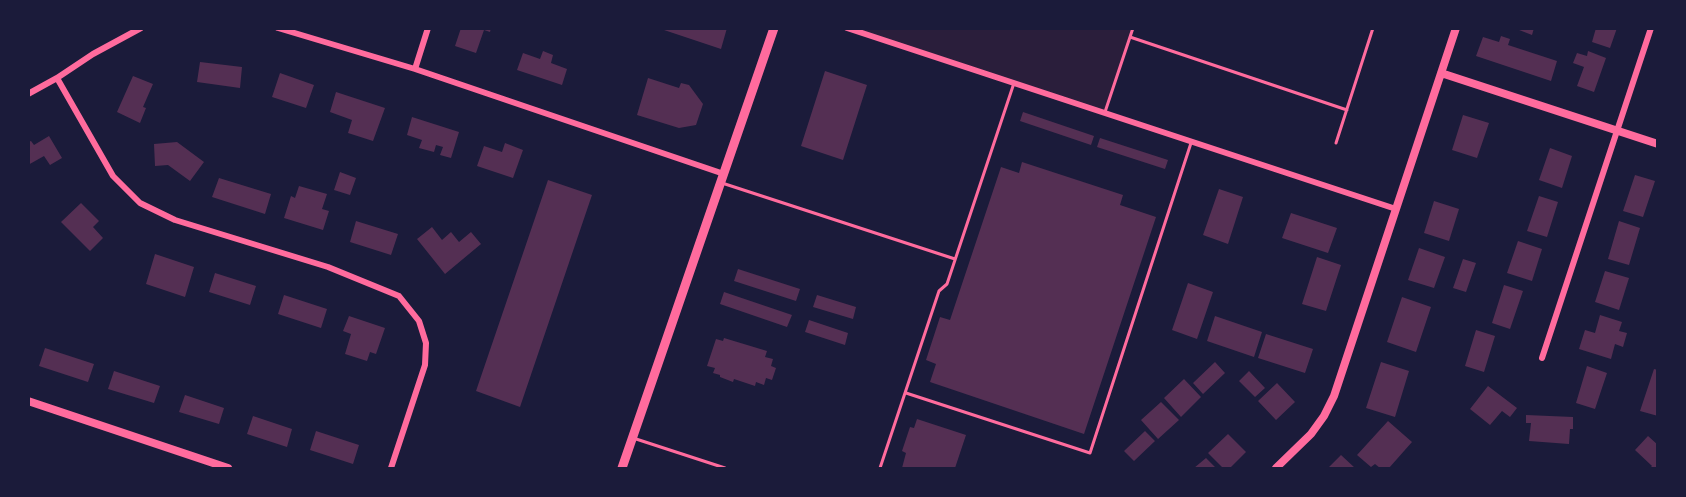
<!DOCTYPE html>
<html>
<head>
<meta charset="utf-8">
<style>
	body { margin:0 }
	#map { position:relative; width:1686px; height:497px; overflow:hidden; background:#1b1b3a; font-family:"DejaVu Sans",sans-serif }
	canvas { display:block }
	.frame { position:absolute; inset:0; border:30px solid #1b1b3a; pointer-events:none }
</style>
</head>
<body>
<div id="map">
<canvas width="1686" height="497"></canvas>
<div class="frame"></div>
</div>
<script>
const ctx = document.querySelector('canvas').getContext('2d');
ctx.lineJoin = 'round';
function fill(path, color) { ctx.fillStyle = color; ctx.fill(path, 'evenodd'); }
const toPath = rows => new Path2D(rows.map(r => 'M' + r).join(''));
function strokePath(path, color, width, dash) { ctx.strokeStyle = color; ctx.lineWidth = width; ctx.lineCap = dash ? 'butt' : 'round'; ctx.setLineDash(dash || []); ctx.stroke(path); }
fill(toPath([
	[847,29,1133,29,1105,113]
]), '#2a1e3b');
fill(toPath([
	[461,28,491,28,490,32,484,30,476,53,455,46],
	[658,28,727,28,721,49],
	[1514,28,1534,28,1532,35],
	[1596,28,1617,28,1610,48,1592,42],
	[1501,36,1510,39,1508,45,1557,61,1551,81,1476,56,1483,37,1499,42],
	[543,51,553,55,551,63,567,69,562,85,517,70,523,53,540,59],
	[1588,51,1606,58,1594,92,1577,86,1584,67,1573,63,1577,53,1587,56],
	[200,62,242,67,240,88,197,82],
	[825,71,867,85,843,160,801,146],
	[280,73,314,85,306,108,272,97],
	[133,76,153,84,143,107,146,108,140,123,117,112],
	[648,78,679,88,681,83,689,85,703,104,696,125,679,128,637,115],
	[336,92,385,108,373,141,348,133,352,120,330,112],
	[1023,112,1094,136,1091,145,1020,121],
	[1463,115,1489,123,1477,158,1452,150],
	[412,117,459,132,451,158,440,155,443,147,436,145,434,152,419,148,422,140,407,135],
	[49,136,62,158,50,165,44,156,28,165,28,142,31,141,34,145],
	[1100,138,1168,160,1165,169,1097,147],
	[177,142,204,162,190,181,168,165,155,166,154,144],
	[505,143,523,150,513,178,477,166,484,146,502,152],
	[1550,148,1572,156,1562,188,1539,180],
	[1022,162,1123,195,1120,205,1156,217,1084,434,930,382,936,364,926,360,940,317,950,320,1001,167,1019,173],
	[340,172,356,178,350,195,334,190],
	[1635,175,1655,181,1643,217,1623,211],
	[219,178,271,194,265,214,212,197],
	[548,180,592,195,520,407,476,391],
	[299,186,327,194,322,209,329,211,323,230,284,218,291,196,295,198],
	[1219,189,1243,197,1228,244,1203,235],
	[1539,196,1558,202,1547,237,1527,231],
	[1434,201,1459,209,1449,241,1424,233],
	[81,203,99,221,93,227,103,238,90,251,61,222],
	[1291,213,1337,228,1328,253,1282,238],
	[356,221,398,234,391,255,350,242],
	[1619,221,1640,228,1629,265,1608,259],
	[432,227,442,240,451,232,459,242,471,232,481,244,445,274,417,239],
	[1518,241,1542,249,1532,281,1507,273],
	[1419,248,1445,257,1434,288,1408,280],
	[155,254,194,267,185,297,146,284],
	[1317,257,1341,265,1326,311,1302,304],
	[1463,259,1476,263,1466,292,1453,288],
	[738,269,800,289,796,301,734,281],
	[1605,271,1629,278,1619,310,1595,302],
	[215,273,256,286,250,305,209,292],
	[1188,283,1213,292,1197,339,1172,330],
	[1504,285,1523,291,1510,329,1492,323],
	[724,292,792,315,787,327,720,304],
	[284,295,327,309,321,328,278,314],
	[817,295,856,307,853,319,813,307],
	[1402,297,1431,307,1416,352,1387,342],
	[1600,315,1622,322,1619,331,1627,333,1623,347,1615,344,1611,359,1579,349,1585,330,1595,333],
	[349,316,385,328,376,354,370,352,367,361,345,354,351,334,343,331],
	[1215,316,1262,332,1254,357,1207,341],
	[809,320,848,333,845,345,805,332],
	[1476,330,1495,336,1484,372,1465,366],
	[1266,334,1313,349,1305,373,1258,358],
	[724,338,767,351,765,357,773,359,771,366,776,368,772,380,766,378,764,385,756,382,755,386,734,379,733,382,720,377,720,375,713,373,715,368,707,366,716,339,723,341],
	[45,348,94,364,88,382,39,366],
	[1215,362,1225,373,1203,394,1193,383],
	[1381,362,1409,371,1395,417,1366,408],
	[1587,366,1607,373,1595,409,1576,403],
	[1654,369,1658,370,1658,416,1640,411],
	[114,371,160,386,154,403,108,389],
	[1249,371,1265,388,1255,397,1239,381],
	[1184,379,1201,397,1181,417,1164,398],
	[1277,383,1295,402,1276,420,1258,401],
	[1488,386,1517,408,1510,417,1502,411,1490,425,1470,409],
	[185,395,224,408,219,424,179,412],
	[1161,402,1179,420,1158,439,1141,420],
	[1526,415,1573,417,1573,429,1570,429,1569,444,1529,441,1531,423,1526,423],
	[253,416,292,429,287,447,247,434],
	[917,419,966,435,955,468,902,468,906,453,902,451,910,427,914,428],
	[1388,421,1412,442,1389,468,1380,468,1375,464,1371,467,1357,455],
	[316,431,359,445,353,464,310,450],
	[1145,431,1155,441,1134,461,1124,451],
	[1228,434,1246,452,1230,468,1223,468,1208,453],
	[1648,436,1658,445,1658,468,1650,468,1652,466,1635,450],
	[1341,455,1355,468,1328,468],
	[1206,458,1216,468,1194,468]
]), '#542f53');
strokePath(toPath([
	[1130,37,1347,110],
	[1105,112,1133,28],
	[1336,143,1373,28],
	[722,183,955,259],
	[906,393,1090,453,1191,143],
	[633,438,725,468],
	[880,468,939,291,947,284,1014,83]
]), '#ff6b9d', 3);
strokePath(toPath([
	[278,28,415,69,724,174],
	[847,28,1396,209],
	[415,69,428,28],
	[57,78,113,176,140,203,175,220,328,267,399,296,419,321,426,343,425,365,391,468],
	[28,94,57,78,93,54,141,28],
	[1542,358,1651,28]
]), '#ff6b9d', 6);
strokePath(toPath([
	[1441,73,1658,144],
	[28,401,228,468],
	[1276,468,1311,434,1324,416,1334,396,1456,28]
]), '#ff6b9d', 8);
strokePath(toPath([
	[622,468,774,28]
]), '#ff6b9d', 9);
</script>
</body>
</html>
